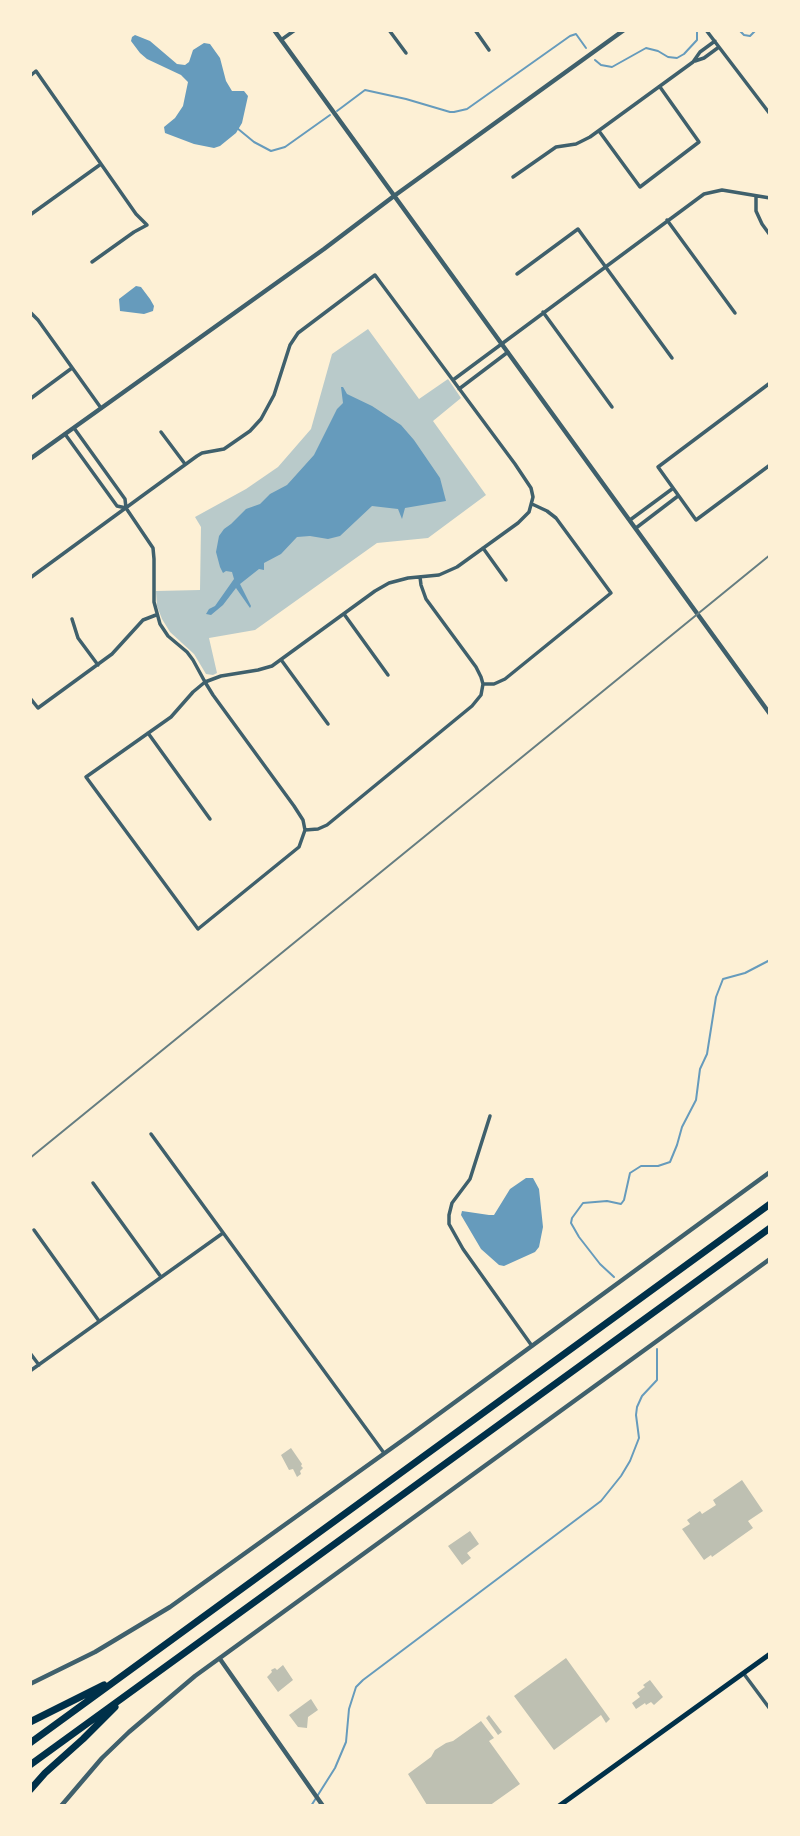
<!DOCTYPE html>
<html>
<head>
<meta charset="utf-8">
<style>
	body { margin:0 }
	#map { position:relative; width:800px; height:1836px; overflow:hidden; background:#fdf0d5; font-family:"Golos Text",sans-serif }
	canvas { display:block }
	.frame { position:absolute; inset:0; border:32px solid #fdf0d5; pointer-events:none }
</style>
</head>
<body>
<div id="map">
<canvas width="800" height="1836"></canvas>
<div class="frame"></div>
</div>
<script>
const ctx = document.querySelector('canvas').getContext('2d');
ctx.lineJoin = 'round';
function fill(path, color) { ctx.fillStyle = color; ctx.fill(path, 'evenodd'); }
const toPath = rows => new Path2D(rows.map(r => 'M' + r).join(''));
function strokePath(path, color, width, dash) { ctx.strokeStyle = color; ctx.lineWidth = width; ctx.lineCap = dash ? 'butt' : 'round'; ctx.setLineDash(dash || []); ctx.stroke(path); }
fill(toPath([
	[368,329,419,399,448,379,461,398,433,421,486,495,428,538,377,543,255,630,209,638,217,673,213,675,206,674,194,654,170,632,162,619,157,606,156,591,200,590,201,527,195,517,246,489,278,467,311,429,332,354]
]), '#b9caca');
fill(toPath([
	[135,35,150,41,177,64,185,65,189,62,193,50,204,43,210,44,220,58,226,81,232,91,244,91,248,96,242,123,236,133,220,146,214,148,194,144,165,133,164,127,175,118,183,106,188,82,181,75,147,59,140,53,131,41,132,37],
	[136,286,141,287,150,299,154,306,153,311,144,314,120,311,119,299],
	[341,387,343,387,347,394,372,406,401,425,414,440,440,478,446,501,405,508,402,519,398,509,372,506,340,536,328,539,310,536,297,537,281,554,264,563,264,570,259,569,240,584,251,606,250,608,236,588,223,605,211,615,206,614,209,609,215,606,234,579,232,572,226,571,223,573,220,567,216,552,219,536,224,529,231,524,246,509,260,504,270,494,287,485,314,455,337,409,343,403],
	[526,1178,533,1178,539,1189,543,1227,539,1247,535,1252,504,1266,499,1265,481,1249,461,1215,462,1211,489,1215,494,1215,510,1189]
]), '#669bbc');
strokePath(toPath([
	[739,30,744,35,750,36,756,30],
	[595,60,601,65,612,67,646,48,658,51,668,57,677,58,684,54,697,40,697,30],
	[337,111,365,90,406,99,450,112,454,112,467,109,570,36,576,34,586,48],
	[237,128,254,142,271,151,285,147,330,115],
	[614,1277,600,1264,579,1237,571,1223,572,1218,583,1203,607,1201,621,1204,624,1200,630,1173,641,1166,658,1166,670,1162,677,1145,682,1127,696,1100,700,1069,707,1054,716,997,723,979,745,973,770,960],
	[311,1806,335,1768,346,1742,349,1709,356,1687,363,1680,601,1501,621,1476,630,1461,639,1438,636,1415,637,1407,642,1396,657,1380,657,1349]
]), '#669bbc', 2);
fill(toPath([
	[291,1448,302,1464,301,1466,303,1468,300,1471,301,1474,297,1477,293,1469,289,1470,281,1455],
	[742,1480,763,1511,748,1521,753,1528,712,1557,711,1555,704,1560,682,1529,690,1524,687,1520,700,1511,702,1514,716,1505,713,1500],
	[470,1531,479,1544,467,1553,471,1558,462,1565,448,1546],
	[566,1658,610,1719,606,1723,601,1715,554,1750,514,1696],
	[283,1665,293,1680,278,1692,267,1677,272,1672,271,1670,275,1668,277,1670],
	[650,1680,663,1697,654,1705,651,1702,646,1705,645,1703,636,1709,632,1703,640,1697,637,1693,645,1687,643,1685],
	[311,1699,318,1710,308,1717,307,1728,298,1727,289,1715],
	[489,1715,502,1732,498,1735,486,1718],
	[481,1721,494,1738,489,1741,520,1784,489,1806,427,1805,408,1774,431,1757,435,1750,446,1743,453,1741]
]), '#bec0b2');
strokePath(toPath([
	[389,30,406,53],
	[475,30,489,50],
	[706,30,770,114],
	[281,40,295,30],
	[695,61,704,58,719,47],
	[30,76,36,71,136,214,147,225,134,232,92,262],
	[599,131,640,187,699,142,660,87],
	[513,177,556,147,576,144,590,137,693,62,700,52,715,41],
	[756,196,756,211,762,224,770,235],
	[30,215,101,164],
	[667,220,735,313],
	[517,274,578,229,672,358],
	[30,312,38,320,101,408],
	[543,312,612,407],
	[453,380,704,194,722,190,770,198],
	[770,383,658,467,696,520,770,465],
	[459,389,508,352],
	[30,399,72,368],
	[161,432,185,464],
	[65,434,117,506,126,508,125,499,74,428],
	[630,520,672,489],
	[636,528,678,496],
	[483,548,506,580],
	[420,577,421,585,426,599,476,667,481,677,483,684],
	[30,578,142,496,197,456,202,453,224,449,250,431,261,419,274,395,290,345,298,333,375,275,515,464,531,488,533,497,529,512,518,523,457,567,439,575,408,578,389,583,375,591,272,666,258,670,221,676,205,682,193,692,171,717,86,777,198,929,299,847,305,830,303,820,294,806,213,695,205,682,193,660,187,652,168,636,160,624,154,602,154,559,153,548,126,508],
	[344,614,388,675],
	[72,619,78,638,98,665],
	[282,661,328,724],
	[30,698,38,708,112,654,143,620,156,615],
	[148,733,210,819],
	[305,830,318,829,327,825,472,706,481,695,483,684,494,684,505,679,611,593,556,518,547,511,532,504],
	[490,1116,470,1179,452,1203,449,1215,449,1224,463,1249,532,1346],
	[151,1134,384,1453],
	[93,1183,161,1277],
	[34,1230,99,1321],
	[30,1353,39,1365],
	[30,1371,223,1233],
	[744,1674,770,1709]
]), '#3f606c', 3.5);
strokePath(toPath([
	[274,30,770,714],
	[30,459,324,249,394,196,624,30],
	[220,1659,323,1806],
	[30,1684,95,1652,170,1607,410,1435,770,1172],
	[61,1806,102,1758,129,1732,195,1676,770,1259]
]), '#3f606c', 4.5);
strokePath(toPath([
	[559,1806,770,1654]
]), '#003049', 5);
strokePath(toPath([
	[30,1722,104,1685],
	[30,1743,770,1204],
	[30,1765,770,1228],
	[30,1790,45,1773,83,1739,115,1707]
]), '#003049', 7);
strokePath(toPath([
	[30,1158,770,555]
]), '#657d81', 2);
</script>
</body>
</html>
